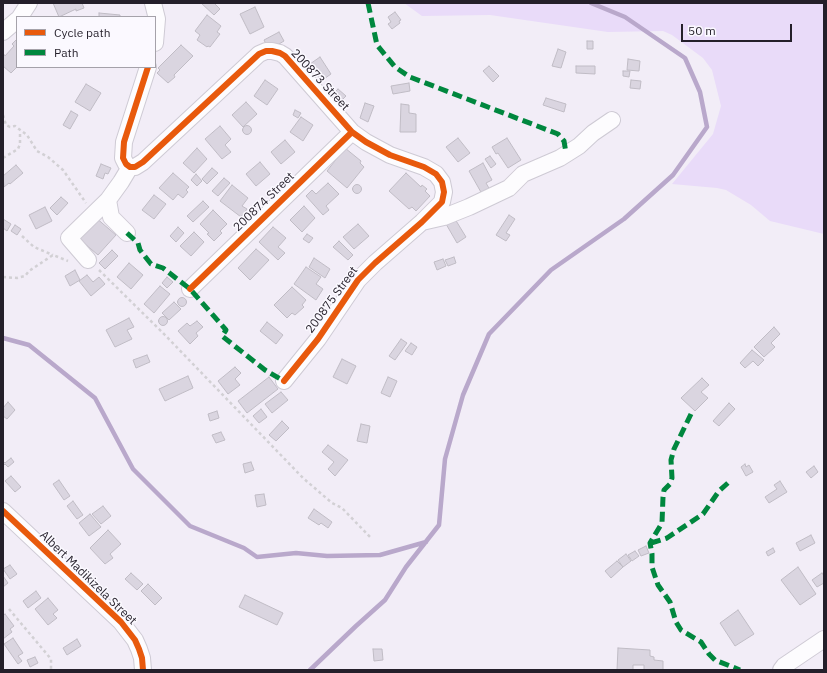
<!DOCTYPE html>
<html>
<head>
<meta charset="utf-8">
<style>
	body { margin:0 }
	#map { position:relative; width:827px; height:673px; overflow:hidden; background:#f2edf7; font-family:"IBM Plex Sans",sans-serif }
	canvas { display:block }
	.frame { position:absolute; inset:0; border:4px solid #241f2a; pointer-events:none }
	.legend { position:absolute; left:16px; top:16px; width:140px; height:52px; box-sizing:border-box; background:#fbf9ff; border:1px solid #a5a2aa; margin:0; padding:5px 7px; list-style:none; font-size:12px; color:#241f2a }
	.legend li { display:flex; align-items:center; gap:8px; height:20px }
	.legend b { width:20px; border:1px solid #a5a2aa }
	.scale { position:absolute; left:681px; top:24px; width:111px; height:18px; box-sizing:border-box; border:2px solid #241f2a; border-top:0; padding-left:5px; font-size:12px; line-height:14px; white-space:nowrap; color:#241f2a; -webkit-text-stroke:3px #fbf9ff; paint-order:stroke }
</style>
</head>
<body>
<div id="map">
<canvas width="827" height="673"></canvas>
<div class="frame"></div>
<ul class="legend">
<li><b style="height:5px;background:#e8590c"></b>Cycle path</li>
<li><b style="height:5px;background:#00873e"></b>Path</li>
</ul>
<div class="scale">50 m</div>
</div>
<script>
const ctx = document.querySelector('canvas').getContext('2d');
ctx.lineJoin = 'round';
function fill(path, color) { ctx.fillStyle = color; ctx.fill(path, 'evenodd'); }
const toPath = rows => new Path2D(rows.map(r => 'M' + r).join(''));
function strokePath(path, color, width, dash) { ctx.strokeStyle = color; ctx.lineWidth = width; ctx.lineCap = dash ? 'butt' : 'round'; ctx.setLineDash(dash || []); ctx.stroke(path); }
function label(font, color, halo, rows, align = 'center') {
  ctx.font = font + ' "IBM Plex Sans",sans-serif'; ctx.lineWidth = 3; ctx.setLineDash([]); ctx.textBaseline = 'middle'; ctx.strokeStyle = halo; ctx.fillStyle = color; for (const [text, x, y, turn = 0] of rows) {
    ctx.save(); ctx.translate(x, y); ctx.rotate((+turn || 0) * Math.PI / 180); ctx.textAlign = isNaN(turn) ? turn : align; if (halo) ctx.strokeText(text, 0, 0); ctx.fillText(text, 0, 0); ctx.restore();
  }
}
fill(toPath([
	[404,3,824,3,824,234,770,221,751,205,726,190,717,188,672,184,713,134,721,106,712,70,703,58,672,35,663,31,608,32,490,15,422,16]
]), '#e9dbf9');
strokePath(toPath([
	[3,338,29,345,95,398,133,469,190,526,244,548,257,557,296,553,327,556,380,555,426,542],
	[310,670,356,626,385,600,406,567,439,525,445,459,463,395,489,334,551,270,624,219,673,175,707,127,700,92,685,58,625,17,591,3]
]), '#b9a8cb', 4.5);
const building = toPath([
	[53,3,82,3,84,8,76,11,76,9,59,17,53,3],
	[201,3,215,3,215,4,220,9,214,15,201,3],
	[255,7,264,27,250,34,240,14,255,7],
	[395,12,401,20,399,21,400,23,392,29,388,24,391,22,388,17,395,12],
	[99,13,120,15,120,17,99,17,99,13],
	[207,15,221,26,217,32,220,34,210,47,208,46,207,47,197,40,200,35,195,31,207,15],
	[279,32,284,41,274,47,267,46,264,40,279,32],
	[17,39,17,67,11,73,3,66,3,53,5,56,14,46,12,44,17,39],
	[587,41,593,41,593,49,587,49,587,41],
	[181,45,193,56,174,75,175,77,168,83,157,73,160,70,158,68,181,45],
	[558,49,566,52,561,68,552,66,558,49],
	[320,57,331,74,321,81,310,64,320,57],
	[628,59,640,61,639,71,627,70,628,59],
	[489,66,499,76,493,82,483,71,489,66],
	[576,66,595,66,595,74,576,73,576,66],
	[623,71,630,71,629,77,623,76,623,71],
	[265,80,278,89,267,105,254,96,265,80],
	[631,80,641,81,640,89,630,88,631,80],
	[409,83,410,91,393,94,391,86,409,83],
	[86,84,101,93,90,111,75,102,86,84],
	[338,89,346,96,340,102,332,95,338,89],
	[546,98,566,104,564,112,543,105,546,98],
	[246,102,257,114,243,127,232,115,246,102],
	[365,103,374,106,368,122,360,118,365,103],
	[401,104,409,105,409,113,416,114,416,132,400,132,401,104],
	[295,110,301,113,298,118,293,115,295,110],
	[71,111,78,115,70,129,63,125,71,111],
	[301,117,313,125,303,141,290,132,301,117],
	'242.5 130a4.5 4.5 0 1 1 9 0a4.5 4.5 0 1 1-9 0Z',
	[220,126,231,139,225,145,231,152,222,159,205,139,220,126],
	[458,138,470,153,458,162,446,147,458,138],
	[507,138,521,160,508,168,498,153,496,154,492,147,507,138],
	[285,140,295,152,281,164,271,152,285,140],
	[197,148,207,159,194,173,183,163,197,148],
	[345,148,361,161,360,163,364,167,347,188,327,171,345,148],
	[490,156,496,164,491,168,485,159,490,156],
	[260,162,270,174,256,186,246,174,260,162],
	[483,163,492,180,486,183,490,190,482,194,469,171,483,163],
	[101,164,111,168,108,174,105,173,103,179,96,176,101,164],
	[16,165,23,173,10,184,9,183,4,187,3,176,16,165],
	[212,168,218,173,207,184,202,179,212,168],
	[173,173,189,187,186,190,188,192,183,198,178,194,173,200,159,188,173,173],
	[406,173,421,187,422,185,427,189,425,191,430,196,416,211,412,207,409,209,389,191,406,173],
	[196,174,202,181,197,186,191,180,196,174],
	[224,178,230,183,218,196,212,191,224,178],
	[328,183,339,194,326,206,329,210,323,215,306,196,312,190,316,194,328,183],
	'352.5 189a4.5 4.5 0 1 1 9 0a4.5 4.5 0 1 1-9 0Z',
	[232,185,248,198,242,206,247,209,241,217,220,201,232,185],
	[154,195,166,204,154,219,142,210,154,195],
	[61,197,68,203,57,215,50,208,61,197],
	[203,201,209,207,193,222,187,216,203,201],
	[304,206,315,218,302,232,290,220,304,206],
	[45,207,52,221,36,229,29,215,45,207],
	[213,210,227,224,220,231,222,233,214,241,207,234,209,233,200,224,213,210],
	[509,215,515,219,506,233,510,235,506,241,496,235,509,215],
	[95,217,116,235,98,255,77,237,95,217],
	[3,219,11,224,7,231,3,228,3,219],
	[455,219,466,237,457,243,446,224,455,219],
	[358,224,369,236,354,249,343,237,358,224],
	[15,225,21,229,17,235,11,231,15,225],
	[178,227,184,233,176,242,170,236,178,227],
	[273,227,286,238,278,247,285,253,278,260,259,242,273,227],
	[194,232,204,242,191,256,180,246,194,232],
	[307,234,313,238,309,243,303,239,307,234],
	[339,241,353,255,348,260,333,247,339,241],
	[256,249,269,260,250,280,238,268,256,249],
	[112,250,118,256,105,269,99,263,112,250],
	[454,257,456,263,448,266,445,260,454,257],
	[314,258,330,269,325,278,309,267,314,258],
	[443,259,446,266,437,270,434,262,443,259],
	[129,263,143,275,131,289,117,277,129,263],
	[306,267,321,277,316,284,323,289,316,300,294,284,306,267],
	[75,270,80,280,70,286,65,276,75,270],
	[87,275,93,282,99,277,105,284,91,296,79,281,87,275],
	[167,277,173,282,167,288,162,283,167,277],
	[160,286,170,294,154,313,144,304,160,286],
	[292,287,306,300,302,305,304,307,295,315,292,313,287,318,274,305,292,287],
	'177.5 302a4.5 4.5 0 1 1 9 0a4.5 4.5 0 1 1-9 0Z',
	[174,302,181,309,169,320,162,313,174,302],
	'158.5 321a4.5 4.5 0 1 1 9 0a4.5 4.5 0 1 1-9 0Z',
	[129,318,134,327,127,330,132,339,115,347,106,330,129,318],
	[197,321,203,327,196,333,198,336,190,344,178,331,187,323,190,326,197,321],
	[267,322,283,335,276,344,260,331,267,322],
	[774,327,780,334,771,343,775,347,764,357,754,347,774,327],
	[401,339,407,343,395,360,389,356,401,339],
	[411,343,417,347,412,355,405,351,411,343],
	[752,350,764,360,758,366,753,361,745,368,740,363,752,350],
	[147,355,150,362,136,368,133,360,147,355],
	[342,359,356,366,347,384,333,377,342,359],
	[235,367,241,373,235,379,240,385,228,394,218,381,235,367],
	[188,376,193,388,165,401,159,389,188,376],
	[269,377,278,389,247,413,238,401,269,377],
	[388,377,397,381,390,397,381,393,388,377],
	[702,378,709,385,701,392,708,398,695,411,681,398,702,378],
	[281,392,288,400,272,413,265,404,281,392],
	[8,402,15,410,7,419,3,416,3,411,4,409,3,408,8,402],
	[729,403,735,409,719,426,713,421,729,403],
	[261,409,267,417,259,423,253,416,261,409],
	[217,411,219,418,210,421,208,414,217,411],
	[282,421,289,428,276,441,269,435,282,421],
	[361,424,370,426,367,443,357,441,361,424],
	[221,432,225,440,216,443,212,435,221,432],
	[328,445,348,460,335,476,328,469,334,462,322,452,328,445],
	[11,458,14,462,8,467,5,464,3,466,3,461,5,463,11,458],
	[251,462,254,470,245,473,243,464,251,462],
	[745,464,746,467,749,465,753,472,746,476,741,467,745,464],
	[814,466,818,472,811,478,806,472,814,466],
	[11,476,21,487,15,492,5,481,11,476],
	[59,480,70,496,64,500,53,484,59,480],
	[780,481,787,492,769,503,765,497,777,489,774,485,780,481],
	[264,494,266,505,257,507,255,495,264,494],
	[73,501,83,515,77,519,67,506,73,501],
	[103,506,111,516,101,524,92,514,103,506],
	[314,509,332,522,328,528,321,523,319,525,308,518,314,509],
	[90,514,101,527,89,536,79,523,90,514],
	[108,530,121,544,110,554,113,558,105,564,90,548,108,530],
	[811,535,815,543,800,551,796,543,811,535],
	[646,546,649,553,641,556,638,550,646,546],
	[773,548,775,552,768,556,766,552,773,548],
	[635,551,639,556,632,561,628,555,635,551],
	[626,554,631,561,623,567,618,560,626,554],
	[617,561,623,567,611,578,605,571,617,561],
	[10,565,17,574,10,579,3,569,10,565],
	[798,567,816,594,800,605,781,580,798,567],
	[131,573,143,584,137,590,125,579,131,573],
	[822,573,824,576,824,583,817,587,812,580,822,573],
	[3,576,8,583,3,587,3,576],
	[148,584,162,598,155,605,141,591,148,584],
	[36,591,41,598,28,608,23,601,36,591],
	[245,595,283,613,277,625,239,607,245,595],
	[48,598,58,610,53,614,57,618,48,625,35,609,48,598],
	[738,610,754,634,735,646,720,623,738,610],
	[5,614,14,626,10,629,12,632,3,639,3,616,5,614],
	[13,638,23,653,18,656,22,661,18,664,4,644,13,638],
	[77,639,81,646,67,655,63,648,77,639],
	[618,648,650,650,650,656,654,657,654,660,663,661,663,670,644,670,644,665,633,665,633,670,617,670,618,648],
	[373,649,382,649,383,660,374,661,373,649],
	[35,657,38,663,30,667,27,660,35,657]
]);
fill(building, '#dad5e0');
strokePath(building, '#c0bcc5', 1);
const minor = toPath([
	[153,3,157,19,155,43],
	[20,17,29,3],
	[3,32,17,20],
	[148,67,124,142,123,158,126,164,130,167,135,167,143,162,259,54,266,51,272,51,280,53,285,56,352,132,366,142,390,155,424,167,436,174,442,182,444,192,442,202,422,222,375,263,358,280,318,339,284,381],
	[108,200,111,217,127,233],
	[422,222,444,217,469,207,509,188,523,174,560,158,579,146,593,133,612,120],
	[88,260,69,238,108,200,121,182,130,167],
	[190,289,352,132],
	[3,511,121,622,135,640,139,649,142,658,143,670],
	[781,670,784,666,824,639]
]);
strokePath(minor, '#cecad4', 18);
strokePath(toPath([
	[3,115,6,125,10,127,15,126,27,135,37,151,48,157,63,170,86,203],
	[3,158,18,149,20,144,20,131],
	[22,236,34,247,53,255],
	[99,270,164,334,303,478,332,503,342,508,371,538],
	[3,277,17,278,25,276,29,271,53,255,68,261],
	[9,609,51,659,51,670]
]), '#d2d0d4', 2.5, [3, 3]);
strokePath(minor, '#fdfcfe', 16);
strokePath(toPath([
	[368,3,377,45,395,67,410,77,558,134,564,141,566,153],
	[127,233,138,243,140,250,151,264,163,268,190,289,226,330,222,336,265,370,284,381],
	[691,414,674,449,671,460,672,478,670,484,664,490,663,497,662,523,650,543,652,554,652,567,658,585,670,602,676,622,681,630,701,642,709,654,715,660,740,670],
	[651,543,667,538,703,514,719,491,729,482]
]), '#00873e', 5, [10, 5]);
strokePath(toPath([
	[148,67,124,142,123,158,126,164,130,167,135,167,143,162,259,54,266,51,272,51,280,53,285,56,352,132,366,142,390,155,424,167,436,174,442,182,444,192,442,202,422,222,375,263,358,280,318,339,284,381],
	[190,289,352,132],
	[3,511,121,622,135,640,139,649,142,658,143,670]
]), '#e8590c', 6);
label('12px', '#241f2a', '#fbf9ff', [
	["200873 Street",320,80,47],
	["200874 Street",264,202,-44],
	["200875 Street",332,300,-54],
	["Albert Madikizela Street",88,578,44]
]);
</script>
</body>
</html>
